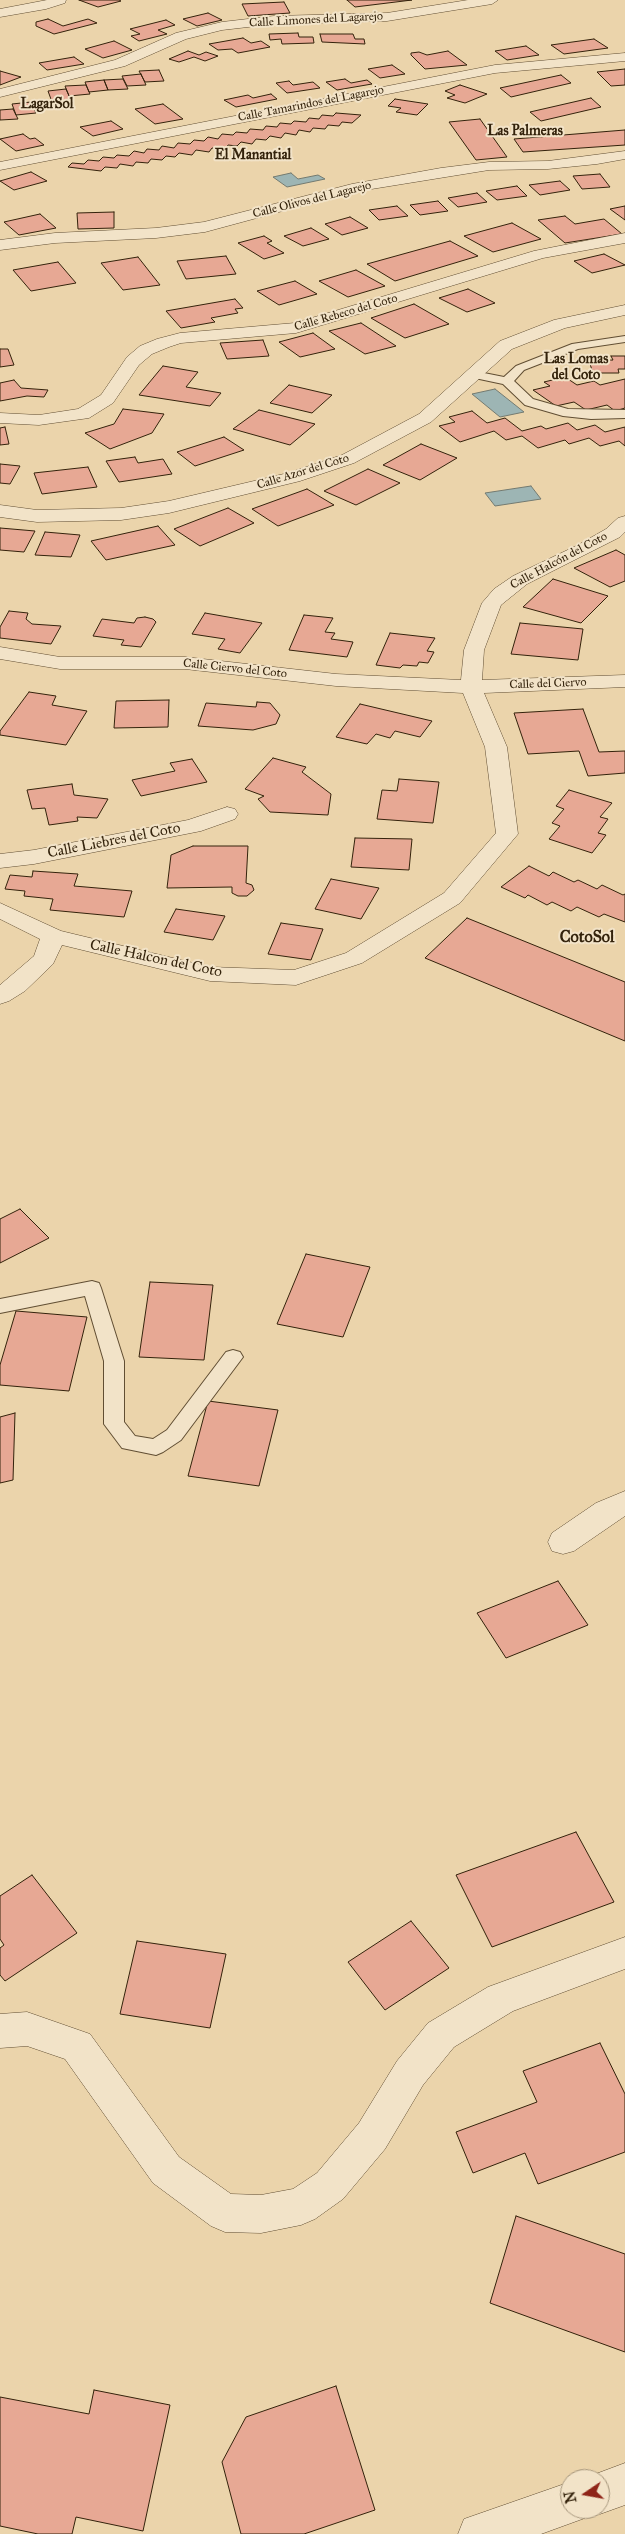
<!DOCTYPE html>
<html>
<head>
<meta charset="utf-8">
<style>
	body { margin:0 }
	#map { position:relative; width:625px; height:2534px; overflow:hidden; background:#ebd4ab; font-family:"IM FELL Great Primer",serif }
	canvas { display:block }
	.north { position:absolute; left:560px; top:2469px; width:50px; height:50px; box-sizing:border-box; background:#f2e3c8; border:1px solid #a6967c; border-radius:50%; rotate:258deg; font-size:14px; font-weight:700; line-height:20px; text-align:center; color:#33220b }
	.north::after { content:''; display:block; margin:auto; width:18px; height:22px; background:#8f2418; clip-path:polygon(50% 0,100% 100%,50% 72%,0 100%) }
</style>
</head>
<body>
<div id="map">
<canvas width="625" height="2534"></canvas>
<div class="north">N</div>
</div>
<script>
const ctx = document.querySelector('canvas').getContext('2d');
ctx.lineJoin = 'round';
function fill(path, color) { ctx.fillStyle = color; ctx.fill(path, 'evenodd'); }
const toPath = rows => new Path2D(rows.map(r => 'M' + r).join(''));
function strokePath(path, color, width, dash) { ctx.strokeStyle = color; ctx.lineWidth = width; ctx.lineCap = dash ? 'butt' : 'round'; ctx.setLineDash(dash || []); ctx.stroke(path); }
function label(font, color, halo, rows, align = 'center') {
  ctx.font = font + ' "IM FELL Great Primer",serif'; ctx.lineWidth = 4; ctx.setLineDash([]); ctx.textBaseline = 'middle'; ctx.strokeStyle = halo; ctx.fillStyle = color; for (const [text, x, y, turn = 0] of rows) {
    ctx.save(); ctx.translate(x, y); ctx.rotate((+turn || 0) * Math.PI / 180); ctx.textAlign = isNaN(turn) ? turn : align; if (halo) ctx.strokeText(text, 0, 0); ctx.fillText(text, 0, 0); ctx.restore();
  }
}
const water = toPath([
	[291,173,298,179,318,175,325,179,287,187,273,177,291,173],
	[495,389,524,412,500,417,472,394,495,389],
	[531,486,541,499,495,506,485,493,531,486]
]);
fill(water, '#9db5b4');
strokePath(water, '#737a70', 1);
const building = toPath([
	[79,0,119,0,121,1,98,7,79,0],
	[347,0,412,0,355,7,347,0],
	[284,2,290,13,248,16,242,4,284,2],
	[208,13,222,20,197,26,183,19,208,13],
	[48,19,63,26,88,19,97,23,54,34,36,26,36,22,48,19],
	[166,20,175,25,158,30,167,34,139,41,131,36,140,34,130,29,166,20],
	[298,33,299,37,313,37,314,43,282,44,281,39,270,40,269,34,298,33],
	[320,34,353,34,355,39,364,39,365,44,322,42,320,34],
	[243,38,251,43,261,41,270,47,238,53,232,49,218,50,209,44,243,38],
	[594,39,608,48,564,54,551,45,594,39],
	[114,41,132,50,103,58,85,49,114,41],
	[526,46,539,55,507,60,495,51,526,46],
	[188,51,199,55,206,52,218,56,205,61,194,57,179,62,169,59,188,51],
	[448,51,467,65,425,69,411,55,411,53,419,52,427,55,448,51],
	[74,57,84,64,47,70,39,63,74,57],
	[392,65,405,74,380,78,368,69,392,65],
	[625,69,625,85,611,86,597,72,625,69],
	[159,70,164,81,145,82,139,71,159,70],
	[0,71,21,77,0,85,0,71],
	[141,74,146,85,127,86,122,76,141,74],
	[561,75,571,83,511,97,500,88,561,75],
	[123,79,128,89,108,90,104,80,123,79],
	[345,79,351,83,367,80,372,84,337,90,326,82,345,79],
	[104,80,108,90,89,92,85,82,104,80],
	[289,81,293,85,313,82,320,88,287,93,276,83,289,81],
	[86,85,90,94,69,96,65,86,86,85],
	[460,85,487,94,465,103,447,98,455,95,445,91,460,85],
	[66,89,71,100,52,102,48,91,66,89],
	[271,94,277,99,236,107,224,100,248,95,253,98,271,94],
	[591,98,601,107,541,121,530,112,591,98],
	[395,99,428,104,417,115,396,112,401,108,388,106,395,99],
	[31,102,36,113,16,115,12,104,31,102],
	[163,104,183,119,155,124,135,109,163,104],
	[13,109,18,119,0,120,0,110,13,109],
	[336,113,361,115,352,123,342,122,339,126,328,125,325,129,313,128,310,132,299,130,296,135,285,133,281,138,270,136,266,140,256,139,252,144,241,142,237,146,228,145,225,149,212,148,209,152,196,150,192,155,179,153,175,157,166,156,162,160,151,159,148,163,136,162,133,166,120,164,117,168,105,167,101,171,68,167,72,163,84,164,88,160,99,161,103,157,114,158,117,155,129,156,134,151,144,153,147,149,159,150,162,146,174,148,178,143,190,144,194,140,204,141,208,137,218,139,222,134,233,135,236,132,247,133,250,129,263,130,266,126,277,127,280,123,291,124,294,121,306,122,309,118,319,119,322,115,333,116,336,113],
	[480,119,507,157,476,160,449,122,480,119],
	[111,121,123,129,93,136,80,127,111,121],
	[625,130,625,145,523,152,514,139,625,130],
	[23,134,30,139,35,138,44,145,16,151,0,139,23,134],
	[31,172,47,181,14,190,0,181,31,172],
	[600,174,610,187,582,189,573,176,600,174],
	[560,181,570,190,540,195,529,185,560,181],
	[517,186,527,196,497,200,486,191,517,186],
	[477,193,487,202,458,207,448,198,477,193],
	[438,201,448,211,420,215,410,205,438,201],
	[397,206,408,216,379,220,369,210,397,206],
	[625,206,625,220,610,209,625,206],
	[114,212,114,228,78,229,77,213,114,212],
	[40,214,56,228,19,235,4,222,40,214],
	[565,216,575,224,604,219,622,234,565,243,538,220,565,216],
	[350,217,368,228,342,235,325,224,350,217],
	[512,223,541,239,493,252,464,236,512,223],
	[311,228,329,239,303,246,284,236,311,228],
	[264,236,272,241,267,243,284,253,264,259,238,243,264,236],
	[450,241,478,256,395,281,367,264,450,241],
	[604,254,625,265,592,273,574,261,604,254],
	[226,256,236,274,186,279,177,261,226,256],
	[138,257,160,285,123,290,101,263,138,257],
	[58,262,76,283,31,291,13,270,58,262],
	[356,270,385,286,348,297,319,281,356,270],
	[295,281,317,294,279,305,257,291,295,281],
	[468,289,495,303,467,312,439,298,468,289],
	[235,299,243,308,235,309,238,313,211,318,215,322,181,328,166,311,235,299],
	[414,304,449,324,405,338,371,318,414,304],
	[361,323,396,346,365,354,329,331,361,323],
	[313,333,335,349,300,357,279,342,313,333],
	[263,340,269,356,227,359,220,343,263,340],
	[0,349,8,349,14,365,0,367,0,349],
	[611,356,625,356,625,369,618,369,619,373,593,373,589,361,613,360,611,356],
	[163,366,198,372,186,387,221,393,210,406,139,395,163,366],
	[565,377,577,385,594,381,600,385,625,379,625,408,615,411,607,405,586,410,574,402,556,406,533,390,550,386,544,382,565,377],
	[14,380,21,388,48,390,44,397,27,396,0,401,0,383,14,380],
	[289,385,332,395,312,413,270,403,289,385],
	[123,409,164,414,152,433,110,449,85,433,114,424,123,409],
	[259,410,315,424,290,445,233,429,259,410],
	[472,411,487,423,505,418,522,431,541,426,546,429,568,423,577,430,595,425,605,432,625,427,625,446,619,441,600,446,589,438,569,444,565,440,538,448,522,436,506,440,494,431,460,442,439,426,455,422,449,417,472,411],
	[5,427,9,444,0,445,0,428,5,427],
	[224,437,244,450,195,466,177,452,224,437],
	[421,444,457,458,420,480,383,465,421,444],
	[135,457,138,463,163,459,172,474,119,482,106,461,135,457],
	[0,464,20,466,10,484,0,483,0,464],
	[88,467,97,487,42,494,34,473,88,467],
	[368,469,400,483,356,505,324,491,368,469],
	[307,489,334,505,278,526,252,509,307,489],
	[228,508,254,523,200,546,174,529,228,508],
	[158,526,175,545,106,560,91,541,158,526],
	[0,528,35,531,24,552,0,550,0,528],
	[45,532,80,535,71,557,35,555,45,532],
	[616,550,625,555,625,581,610,587,574,568,616,550],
	[553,579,608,596,581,623,523,607,553,579],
	[9,611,28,613,26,619,32,624,61,626,51,644,0,638,0,627,9,611],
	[205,613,262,623,240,653,218,649,225,639,192,634,205,613],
	[304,615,333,618,325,632,335,633,331,639,353,642,347,657,289,650,304,615],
	[145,617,153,619,156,622,141,647,121,645,124,640,93,636,102,619,134,623,137,618,145,617],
	[520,623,583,629,578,660,511,654,520,623],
	[390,633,435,638,427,651,434,652,428,663,419,662,417,666,403,665,400,668,376,665,390,633],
	[29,692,56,696,52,705,87,711,66,745,0,735,0,731,29,692],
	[169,700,168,727,114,728,116,701,169,700],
	[257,702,270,703,280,715,276,724,253,730,198,726,206,703,256,707,257,702],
	[360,704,432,721,420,737,395,731,390,738,376,734,367,744,336,737,360,704],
	[583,709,599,752,625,751,625,773,588,776,579,751,528,754,514,713,583,709],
	[273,758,306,767,302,772,331,794,328,815,270,812,258,799,264,796,245,789,273,758],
	[192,759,207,782,141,796,132,780,175,771,170,763,192,759],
	[399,779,439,782,433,823,377,819,382,790,397,791,399,779],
	[72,784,74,795,108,799,97,818,77,817,78,821,49,825,45,808,32,809,27,790,72,784],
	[569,790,612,803,600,817,608,819,598,833,606,835,592,853,549,839,560,826,552,823,564,809,556,806,569,790],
	[355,838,412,839,409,870,351,867,355,838],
	[193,846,248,846,246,883,252,885,254,890,247,896,238,896,232,893,232,887,167,888,171,855,193,846],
	[529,866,549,876,553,872,574,882,578,880,597,889,602,885,623,895,625,894,625,922,604,914,599,917,577,907,571,911,552,902,547,905,528,895,525,898,501,887,529,866],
	[33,871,78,874,74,886,132,891,124,917,50,910,53,899,24,896,25,891,5,889,10,875,32,877,33,871],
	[331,879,379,888,361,919,315,909,331,879],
	[176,909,225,916,213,940,164,932,176,909],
	[467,918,625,982,625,1041,425,958,467,918],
	[281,923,323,929,311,960,268,954,281,923],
	[20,1209,49,1238,0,1263,0,1219,20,1209],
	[306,1254,370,1267,343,1337,277,1324,306,1254],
	[150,1282,213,1285,204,1360,139,1357,150,1282],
	[16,1311,87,1317,69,1391,0,1385,0,1365,16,1311],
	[208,1401,278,1410,259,1486,188,1476,208,1401],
	[15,1413,13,1480,0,1483,0,1417,15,1413],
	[558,1581,588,1625,506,1658,477,1613,558,1581],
	[576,1832,614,1902,492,1947,456,1875,576,1832],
	[32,1875,77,1933,5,1981,0,1975,0,1948,4,1945,0,1939,0,1896,32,1875],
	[411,1921,449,1968,385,2010,348,1962,411,1921],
	[137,1941,226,1954,210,2028,120,2014,137,1941],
	[600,2043,625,2094,625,2152,538,2184,525,2153,473,2173,456,2132,537,2102,523,2071,600,2043],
	[516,2216,625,2254,625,2352,490,2303,516,2216],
	[336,2386,375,2510,304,2534,241,2534,222,2462,246,2417,336,2386],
	[94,2390,170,2405,143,2531,76,2517,72,2534,38,2534,0,2526,0,2397,89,2414,94,2390]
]);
fill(building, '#e7a894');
strokePath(building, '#33220b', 1);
const lane = toPath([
	[625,336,625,342,578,349,524,370,514,381,533,399,568,409,625,410,625,418,591,419,563,416,525,405,503,384,470,377,468,375,474,371,504,377,516,366,572,344,625,336],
	[92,1281,99,1283,101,1288,124,1361,124,1422,135,1436,153,1439,167,1430,226,1352,233,1350,240,1352,243,1357,181,1440,163,1452,156,1455,122,1448,104,1424,104,1361,85,1296,0,1313,0,1299,92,1281]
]);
const street = toPath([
	[47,0,66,0,65,3,46,9,0,17,0,9,47,0],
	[468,0,498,0,492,4,387,21,274,24,222,30,186,39,125,66,0,97,0,89,115,60,176,33,222,22,274,16,387,13,468,0],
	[625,53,625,61,495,73,0,170,0,162,495,65,625,53],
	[625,151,625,159,597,164,548,169,489,170,353,192,205,232,156,238,55,243,0,250,0,240,55,233,156,228,204,222,352,184,441,168,489,162,548,161,625,151],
	[625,233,625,243,543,258,296,333,181,343,169,347,152,354,139,365,113,403,89,418,39,425,0,423,0,413,39,415,78,409,101,395,127,357,140,346,157,339,180,333,295,323,534,251,625,233],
	[625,305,625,315,565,328,512,349,431,422,354,463,300,481,169,513,121,520,37,522,0,517,0,505,37,510,121,508,169,501,288,473,342,455,419,414,500,341,554,320,625,305],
	[625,516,625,532,620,537,527,584,501,605,484,650,482,680,625,675,625,687,484,693,507,747,518,834,460,903,362,963,296,985,210,981,62,945,53,964,25,991,9,1001,0,1004,0,985,34,956,40,939,0,919,0,903,61,931,210,967,294,970,346,953,444,893,496,833,485,747,463,693,336,686,185,669,60,669,0,659,0,647,60,657,185,657,336,674,461,680,464,650,482,603,494,589,513,576,578,545,606,529,618,518,625,516],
	[227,807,235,809,238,814,235,819,201,831,34,864,0,868,0,854,34,850,188,820,227,807],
	[625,1491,625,1516,574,1551,563,1554,552,1551,548,1542,552,1533,596,1503,625,1491],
	[625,1937,625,1969,513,2011,454,2047,423,2085,385,2149,343,2199,315,2219,301,2225,261,2233,225,2232,211,2226,153,2183,65,2059,27,2046,0,2048,0,2014,27,2012,90,2034,179,2157,231,2194,261,2195,293,2189,317,2173,359,2123,397,2061,428,2023,488,1987,625,1937],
	[625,2463,625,2505,600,2514,588,2509,585,2518,541,2534,458,2534,464,2519,570,2482,570,2509,600,2509,600,2479,585,2478,625,2463]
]);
strokePath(lane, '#614e33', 2);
strokePath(street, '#614e33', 1);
fill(lane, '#f2e3c8');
fill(street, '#f2e3c8');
label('12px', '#33220b', '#f2e3c8', [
	["Calle Limones del Lagarejo",316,20,-3],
	["Calle Tamarindos del Lagarejo",311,104,-11],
	["Calle Olivos del Lagarejo",312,200,-14],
	["Calle Rebeco del Coto",346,313,-16],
	["Calle Azor del Coto",303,472,-17],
	["Calle Halcón del Coto",559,561,-28],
	["Calle Ciervo del Coto",235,669,6],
	["Calle del Ciervo",548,684,-2]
]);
label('bold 14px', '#33220b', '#f2e3c8', [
	["LagarSol",47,105],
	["Las Palmeras",525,132],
	["El Manantial",253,156],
	["Las Lomas",576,360],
	["del Coto",576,376]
]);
label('15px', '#33220b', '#f2e3c8', [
	["Calle Liebres del Coto",114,841,-11],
	["Calle Halcon del Coto",156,959,12]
]);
label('bold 16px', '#33220b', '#f2e3c8', [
	["CotoSol",587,938]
]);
</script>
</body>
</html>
